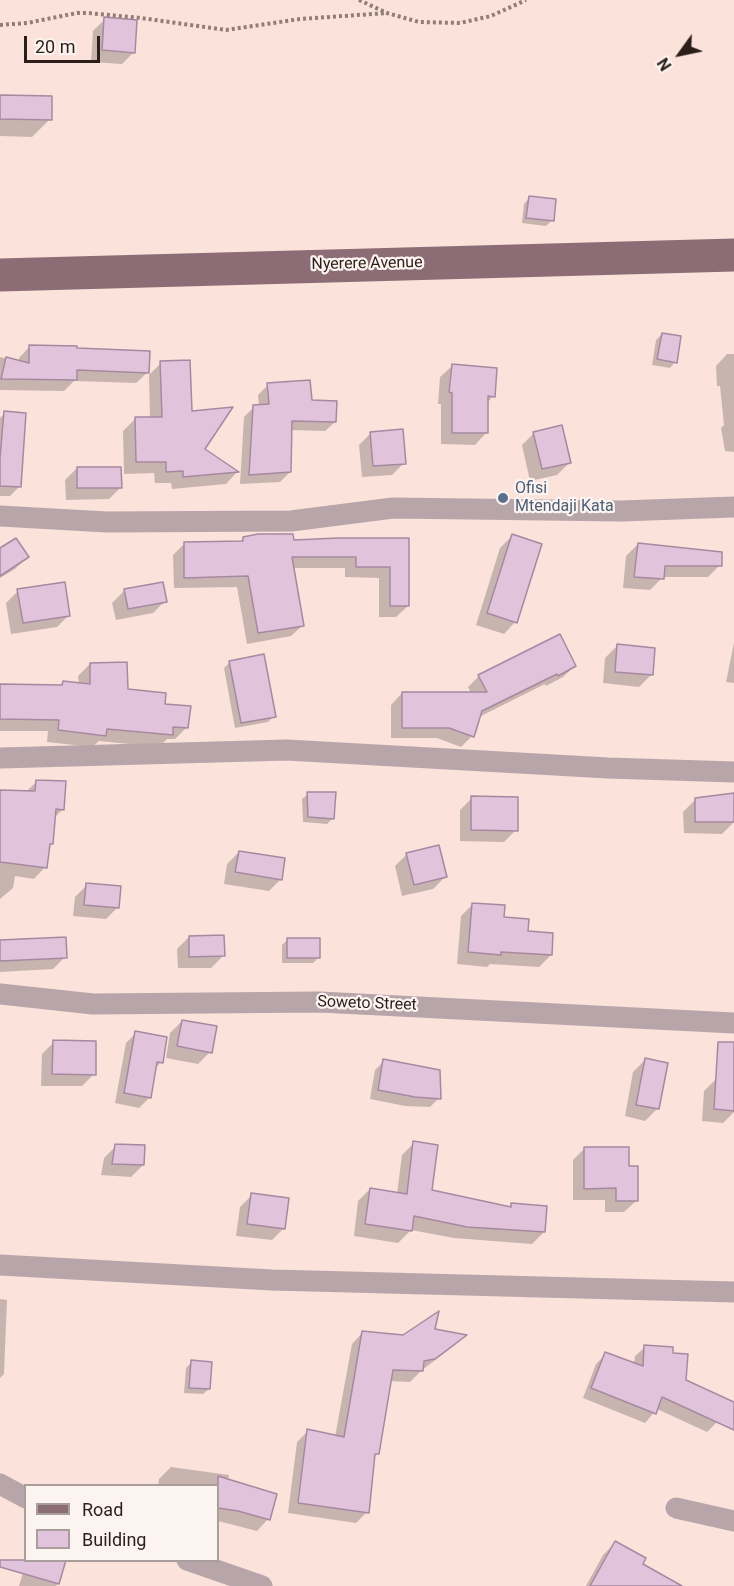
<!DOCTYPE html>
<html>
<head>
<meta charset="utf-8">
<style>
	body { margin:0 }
	#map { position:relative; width:734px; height:1586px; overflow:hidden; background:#fbe2da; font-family:Roboto,sans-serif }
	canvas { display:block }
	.legend { position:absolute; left:24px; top:1484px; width:195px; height:78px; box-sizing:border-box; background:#fcf4f1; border:2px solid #a99e9b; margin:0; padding:8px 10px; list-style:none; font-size:18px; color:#2c1e19 }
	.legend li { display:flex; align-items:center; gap:12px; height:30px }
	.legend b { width:30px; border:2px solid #a99e9b }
	.north { position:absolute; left:650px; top:24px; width:60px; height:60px; -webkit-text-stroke:4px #fcf4f1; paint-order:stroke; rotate:237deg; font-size:16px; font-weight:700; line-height:24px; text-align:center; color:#2c1e19 }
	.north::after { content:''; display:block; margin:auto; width:21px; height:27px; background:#2c1e19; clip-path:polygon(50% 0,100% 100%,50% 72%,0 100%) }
	.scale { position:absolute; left:24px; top:36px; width:76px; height:27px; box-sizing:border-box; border:3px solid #2c1e19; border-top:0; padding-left:8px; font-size:18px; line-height:21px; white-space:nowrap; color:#2c1e19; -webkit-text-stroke:4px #fcf4f1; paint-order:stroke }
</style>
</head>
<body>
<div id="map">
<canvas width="734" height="1586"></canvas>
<ul class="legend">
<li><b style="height:8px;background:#8c6d75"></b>Road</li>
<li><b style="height:16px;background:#e2c3dc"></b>Building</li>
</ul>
<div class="north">N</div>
<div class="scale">20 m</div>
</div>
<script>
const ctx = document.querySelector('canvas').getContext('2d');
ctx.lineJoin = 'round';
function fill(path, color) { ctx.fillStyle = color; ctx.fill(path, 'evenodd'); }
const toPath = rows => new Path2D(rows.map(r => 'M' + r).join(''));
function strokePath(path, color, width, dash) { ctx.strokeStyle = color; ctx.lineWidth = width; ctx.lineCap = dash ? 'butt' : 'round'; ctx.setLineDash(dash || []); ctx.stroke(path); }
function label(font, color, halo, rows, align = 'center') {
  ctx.font = font + ' Roboto,sans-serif'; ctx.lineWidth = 4.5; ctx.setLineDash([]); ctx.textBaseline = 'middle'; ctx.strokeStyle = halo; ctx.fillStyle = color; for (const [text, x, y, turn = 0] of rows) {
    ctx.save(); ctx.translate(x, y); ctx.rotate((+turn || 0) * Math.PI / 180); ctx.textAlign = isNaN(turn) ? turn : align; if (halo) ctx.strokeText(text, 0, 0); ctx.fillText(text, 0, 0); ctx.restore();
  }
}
fill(toPath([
	[105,19,134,52,122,64,91,62,93,31],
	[0,97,50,119,32,137,0,136],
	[529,198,552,220,546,226,522,223,524,204],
	[662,334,675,362,670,368,652,365,656,340],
	[30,346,75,349,148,372,136,383,74,381,64,391,0,390,0,357,19,362,19,358],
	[727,354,734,354,734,452,725,451,721,428,724,425,720,386,717,386,716,366],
	[161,363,190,412,203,449,237,472,226,484,172,489,171,483,155,483,154,473,124,474,123,431,135,419,150,419,149,375],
	[452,366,493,396,487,403,486,433,475,445,441,444,441,404,438,404,440,377],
	[268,385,310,402,335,422,325,431,290,430,290,472,280,482,240,484,244,417,254,407,259,406,258,395],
	[5,413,20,486,10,496,0,496,0,418],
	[371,433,404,463,392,475,362,477,359,445],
	[534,433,569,463,557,475,530,481,522,445],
	[77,468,121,487,109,499,66,500,65,480],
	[512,536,515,622,504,634,476,625,500,548],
	[243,538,293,541,408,539,408,606,396,617,379,617,379,578,345,577,345,568,292,568,303,625,291,636,247,644,237,587,174,588,173,555,184,544,239,543],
	[638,544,720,565,708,577,663,577,650,590,623,588,626,556],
	[0,550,27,557,15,569,0,578],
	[162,584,165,601,153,613,116,620,112,603,124,591],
	[18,591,69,615,57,627,11,634,6,603],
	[734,643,734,683,726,682],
	[617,646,651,675,639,687,603,683,605,658],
	[230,662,274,716,268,722,235,728,224,668],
	[90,664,126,690,163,705,187,727,175,739,167,739,159,747,99,741,92,747,47,742,48,731,0,731,0,686,59,687,63,682,79,684,78,676],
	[575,666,563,677,546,686,545,684,479,717,472,736,461,747,437,738,391,738,391,705,402,693,471,693,468,687,479,676],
	[36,782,63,809,54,818,52,843,48,847,45,867,34,879,15,876,13,888,0,899,0,792,26,792],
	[308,794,332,819,327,824,303,822,302,799],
	[472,798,516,830,504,842,460,841,460,810],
	[695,800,734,822,722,834,684,833,683,812],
	[239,852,281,879,269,891,224,884,227,864],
	[407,854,445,877,433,889,402,896,395,866],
	[87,885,118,907,106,919,73,916,75,897],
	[473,904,527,933,551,955,539,967,490,964,487,967,457,964,461,916],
	[189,937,223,956,211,968,178,968,177,949],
	[287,940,319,957,313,963,282,963,282,945],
	[0,941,65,957,53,969,0,972],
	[182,1021,210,1052,198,1064,166,1058,170,1033],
	[136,1033,161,1062,155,1069,149,1098,139,1108,115,1103,126,1043],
	[54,1042,94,1074,82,1086,41,1086,42,1054],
	[734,1053,734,1112,723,1123,702,1121,704,1091,716,1079],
	[645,1060,657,1109,645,1121,625,1116,633,1072],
	[384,1061,439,1098,430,1107,405,1106,370,1099,375,1070],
	[414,1143,431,1192,508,1208,511,1205,544,1232,532,1244,454,1238,411,1230,398,1243,354,1236,358,1201,370,1189,397,1194,402,1155],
	[116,1146,143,1165,131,1177,101,1175,104,1158],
	[585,1148,627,1167,636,1201,624,1212,605,1212,605,1200,573,1200,573,1160],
	[252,1195,284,1228,272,1240,236,1236,240,1207],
	[0,1299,7,1300,4,1374,0,1378],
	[363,1332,403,1336,464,1336,454,1346,422,1370,410,1382,389,1381,377,1453,374,1457,367,1512,356,1523,288,1513,297,1442,308,1431,335,1437,352,1344],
	[645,1347,671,1355,685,1380,717,1422,707,1432,657,1409,645,1423,583,1398,596,1364,606,1354,634,1364,635,1356],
	[192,1362,209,1389,203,1394,184,1393,186,1368],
	[171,1467,229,1475,228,1481,268,1519,257,1531,218,1521,218,1486,158,1486,159,1479],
	[615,1543,641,1565,655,1586,586,1586,603,1555],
	[26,1563,58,1583,56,1586,19,1586]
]), '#0003');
const building = toPath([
	[104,17,137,20,135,53,102,50,104,17],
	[0,95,52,96,52,120,0,119,0,95],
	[529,196,556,199,554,221,526,218,529,196],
	[662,333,681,336,677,363,657,359,662,333],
	[29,345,77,346,77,348,150,351,149,373,77,370,77,380,1,379,6,357,29,363,29,345],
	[190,360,192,411,233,407,205,449,239,472,183,477,183,471,166,472,166,462,136,462,135,417,162,417,160,361,190,360],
	[452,364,497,368,495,397,488,396,488,433,452,433,452,393,449,392,452,364],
	[310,380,312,400,337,401,336,422,292,421,291,472,249,475,253,405,269,404,267,383,310,380],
	[4,411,26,413,21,487,0,486,0,458,4,411],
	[562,425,571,463,542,469,533,432,562,425],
	[403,429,406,464,373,466,370,432,403,429],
	[77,467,121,467,122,488,77,488,77,467],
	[258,534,293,534,294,540,338,538,409,538,409,606,390,606,390,567,356,567,356,557,292,557,304,626,258,633,248,576,184,578,184,542,243,541,243,537,258,534],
	[512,534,542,544,517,623,487,613,512,534],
	[16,538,29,557,0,576,0,548,16,538],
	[638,543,722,552,722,566,665,566,664,579,634,577,638,543],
	[65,582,70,616,23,623,17,589,65,582],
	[163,582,167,602,128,609,124,589,163,582],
	[560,634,576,666,558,676,557,674,482,711,474,737,449,728,402,728,402,692,487,692,478,675,560,634],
	[617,644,655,648,653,675,615,672,617,644],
	[264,654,276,717,241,723,229,661,264,654],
	[127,662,128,689,166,693,165,704,191,706,188,728,173,727,173,735,107,729,106,736,58,730,59,720,0,719,0,684,62,685,63,681,90,684,90,663,127,662],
	[36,780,66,781,64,810,56,809,53,844,50,844,47,868,0,862,0,790,35,791,36,780],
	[307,792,336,792,334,819,308,817,307,792],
	[734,793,734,822,695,822,695,798,734,793],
	[471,796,518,797,518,831,471,830,471,796],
	[439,845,447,877,414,885,406,853,439,845],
	[239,851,285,858,282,880,235,872,239,851],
	[86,883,121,886,119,908,84,905,86,883],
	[472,903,505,905,504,917,529,919,528,931,553,933,552,955,501,952,501,955,468,952,472,903],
	[224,935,225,956,189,957,189,936,224,935],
	[66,937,67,958,0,961,0,940,66,937],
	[287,938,320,938,320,958,287,958,287,938],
	[182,1020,217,1026,212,1053,177,1046,182,1020],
	[135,1031,167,1037,163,1063,157,1062,151,1098,124,1093,135,1031],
	[53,1040,96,1041,96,1075,52,1074,53,1040],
	[718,1042,734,1042,734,1111,714,1109,718,1042],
	[645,1058,668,1063,659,1109,636,1105,645,1058],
	[383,1059,440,1070,441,1099,415,1097,378,1090,383,1059],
	[413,1141,438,1145,432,1190,511,1207,511,1203,547,1206,545,1232,467,1227,414,1216,412,1231,365,1224,370,1188,407,1194,413,1141],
	[115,1144,145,1145,144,1165,112,1164,115,1144],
	[584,1147,629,1147,629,1166,638,1166,638,1201,616,1201,616,1188,584,1189,584,1147],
	[251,1193,289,1198,285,1229,247,1224,251,1193],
	[439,1311,435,1329,467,1335,435,1359,424,1361,423,1371,393,1370,379,1454,375,1454,369,1513,298,1503,307,1429,344,1437,362,1331,403,1335,439,1311],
	[644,1345,673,1347,673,1353,688,1354,686,1380,734,1402,734,1430,662,1397,656,1414,591,1388,605,1352,643,1366,644,1345],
	[191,1360,212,1362,210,1389,189,1388,191,1360],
	[218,1476,277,1494,270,1520,238,1511,218,1508,218,1476],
	[615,1541,646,1558,643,1564,682,1586,590,1586,615,1541],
	[0,1560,66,1560,59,1584,0,1567,0,1560]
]);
fill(building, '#e2c3dc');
strokePath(building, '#a689a1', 1.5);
strokePath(toPath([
	[359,0,387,13,419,22,460,23,491,16,526,0],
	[0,25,27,23,77,13,88,13,141,18,226,30,300,19,387,13]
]), '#917e77', 4, [3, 3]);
strokePath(toPath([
	[0,516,107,522,291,521,393,508,621,511,734,507],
	[0,758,287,750,608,768,734,772],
	[0,994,93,1004,320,1002,734,1023],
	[0,1265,272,1280,734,1292],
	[0,1484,26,1498],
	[676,1508,734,1521],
	[187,1560,262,1586]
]), '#b7a5aa', 21);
strokePath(toPath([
	[0,275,734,255]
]), '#8c6d75', 33);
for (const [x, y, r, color] of [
	[503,498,6,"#5c6f8a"]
]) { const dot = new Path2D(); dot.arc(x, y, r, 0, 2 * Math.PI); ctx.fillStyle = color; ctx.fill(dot); strokePath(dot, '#fcf4f1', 2); }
label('16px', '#2c1e19', '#fcf4f1', [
	["Nyerere Avenue",367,264,-1],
	["Soweto Street",367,1004,2]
]);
label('16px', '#4e5e75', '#fcf4f1', [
	["Ofisi",515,489],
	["Mtendaji Kata",515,507]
], 'left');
</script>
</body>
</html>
